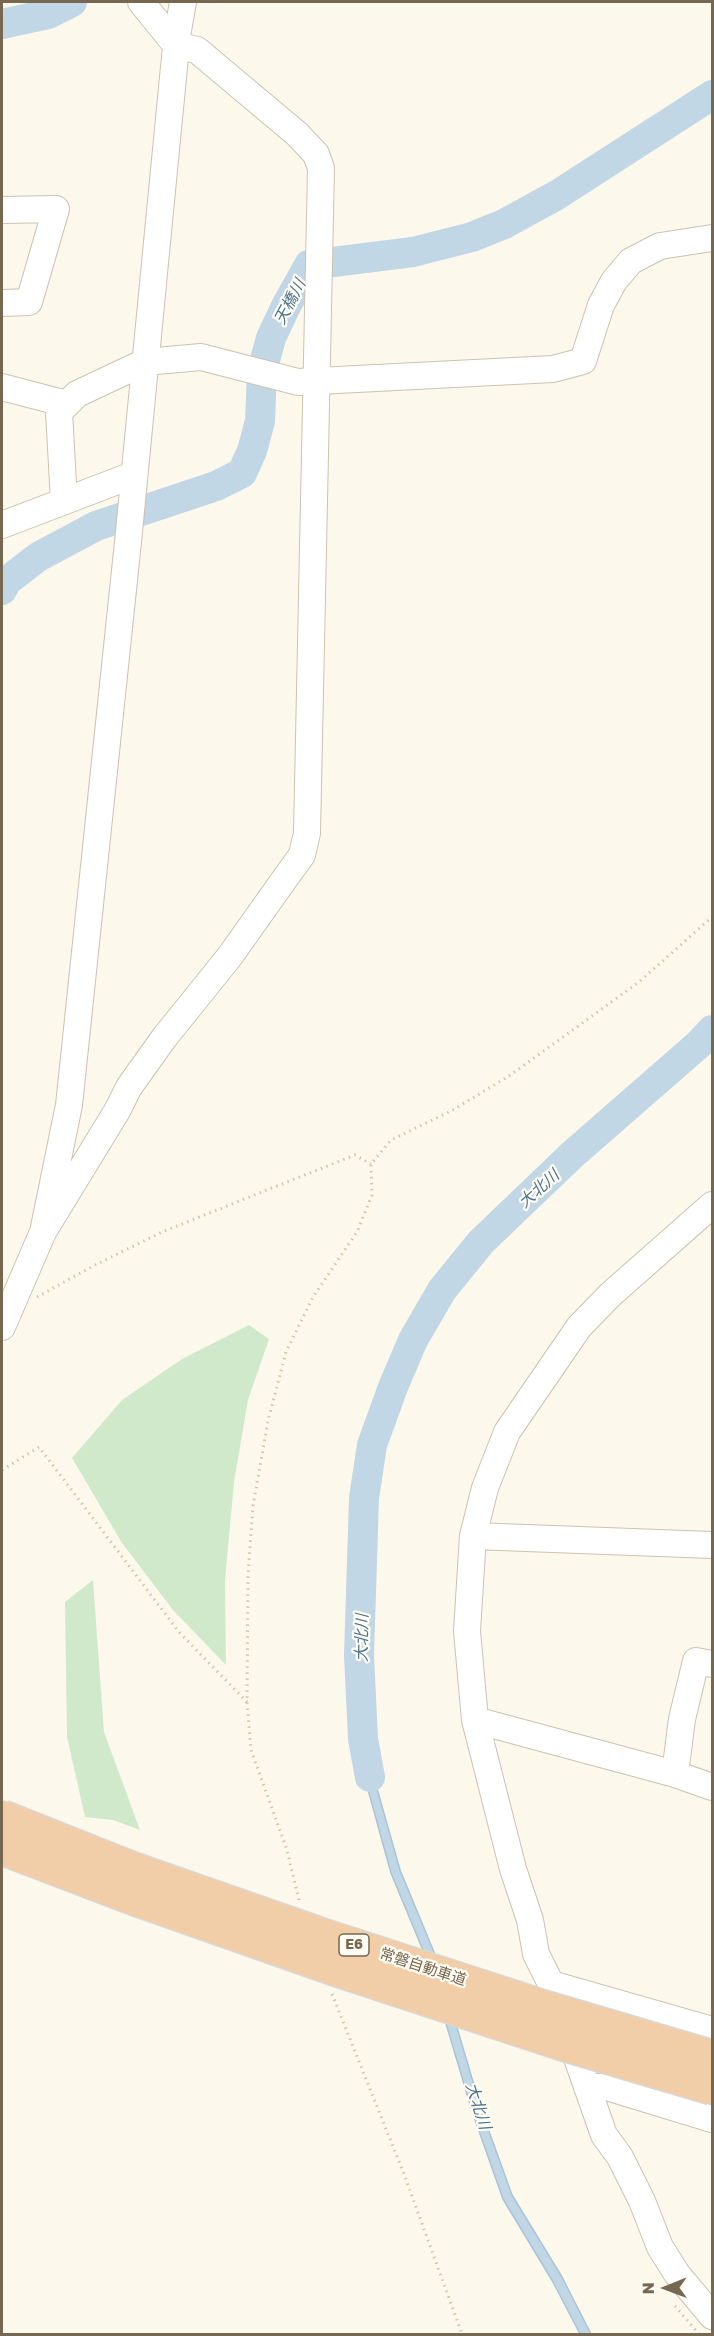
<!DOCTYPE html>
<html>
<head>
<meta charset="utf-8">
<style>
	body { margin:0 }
	#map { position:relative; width:714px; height:2336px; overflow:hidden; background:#fcf9ec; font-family:"Golos Text",sans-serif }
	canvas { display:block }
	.frame { position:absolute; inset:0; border:3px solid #766750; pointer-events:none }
	.north { position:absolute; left:636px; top:2258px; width:60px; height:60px; -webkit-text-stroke:4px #fefcf3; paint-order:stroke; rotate:269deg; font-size:16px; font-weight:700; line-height:24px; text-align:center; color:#766750 }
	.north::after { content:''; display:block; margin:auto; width:21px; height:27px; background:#766750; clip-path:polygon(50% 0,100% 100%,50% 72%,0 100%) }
</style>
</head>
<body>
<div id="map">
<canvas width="714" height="2336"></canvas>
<div class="frame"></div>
<div class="north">N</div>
</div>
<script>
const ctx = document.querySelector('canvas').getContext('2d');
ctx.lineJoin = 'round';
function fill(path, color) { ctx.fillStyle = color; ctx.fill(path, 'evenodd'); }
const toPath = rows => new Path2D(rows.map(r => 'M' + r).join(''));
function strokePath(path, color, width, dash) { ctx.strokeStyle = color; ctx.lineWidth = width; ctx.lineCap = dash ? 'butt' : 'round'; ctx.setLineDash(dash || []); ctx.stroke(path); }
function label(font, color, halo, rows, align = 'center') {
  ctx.font = font + ' "Golos Text","Noto Sans JP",sans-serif'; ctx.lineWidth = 4.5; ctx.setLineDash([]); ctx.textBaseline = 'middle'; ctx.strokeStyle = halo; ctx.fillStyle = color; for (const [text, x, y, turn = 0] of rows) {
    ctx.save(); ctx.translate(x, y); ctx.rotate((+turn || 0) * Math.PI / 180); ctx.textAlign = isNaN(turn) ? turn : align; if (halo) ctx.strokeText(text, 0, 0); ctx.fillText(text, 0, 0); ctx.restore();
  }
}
fill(toPath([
	[249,1325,269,1339,248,1400,234,1482,225,1580,226,1665,173,1610,122,1543,72,1458,122,1400,182,1359],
	[93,1580,104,1732,140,1830,113,1820,85,1817,67,1737,65,1602]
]), '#d0e9cb');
const water = toPath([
	[358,1739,368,1739,376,1785,400,1870,436,1957,482,2112,512,2195,562,2277,591,2334,580,2334,553,2282,503,2199,473,2114,427,1960,391,1873,367,1786,358,1739]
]);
fill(water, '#c1d7e5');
strokePath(water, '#a8c4d6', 1.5);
strokePath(toPath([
	[2,24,48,14,72,2],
	[2,590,7,581,38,557,96,526,216,486,242,473,252,451,260,421,262,371,271,338,286,306,309,265,413,252,472,237,504,224,557,195,712,95],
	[370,1777,363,1739,359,1655,364,1498,372,1445,393,1387,413,1340,442,1290,481,1242,573,1154,699,1044,712,1030]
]), '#c1d7e5', 30);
const minor = toPath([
	[2,210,56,209,29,302,2,303],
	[2,387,67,404],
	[64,501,59,412,77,394,145,362,201,357,298,382,553,369,583,361,601,305,614,281,631,261,660,246,712,238],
	[2,525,133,475],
	[712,1205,610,1295,579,1327,507,1432,485,1488,473,1536,467,1631,475,1720,513,1869,530,1920,536,1954,551,1984,604,2135,620,2157,642,2201,660,2247,677,2274,712,2316],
	[43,1232,117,1111,129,1087,164,1038,230,956,286,877,302,855,307,833,321,168,316,154,297,134,197,50,176,45,141,2],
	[2,1327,43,1232,69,1105,128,542,177,36,183,2],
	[473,1536,712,1545],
	[475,1720,675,1774,712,1787],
	[675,1774,682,1719,696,1661,712,1664],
	[551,1984,712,2030],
	[587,2087,607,2087,712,2119]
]);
strokePath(minor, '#ccc2af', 28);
strokePath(toPath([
	[37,1297,95,1265,162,1232,277,1186,355,1155,371,1164],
	[2,1470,39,1447,179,1632,247,1702],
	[299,1900,287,1850,251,1750,247,1702,248,1574,253,1506,268,1421,286,1352,313,1297,357,1232,372,1195,371,1164,391,1140,451,1111,509,1076,639,982,712,917],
	[332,1994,404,2174,462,2334],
	[675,2306,699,2334]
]), '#d5c4a8', 3, [1.5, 4.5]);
strokePath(minor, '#fff', 26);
const highwayBridge = toPath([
	[2,1817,133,1869,322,1935,547,2008,712,2057],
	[2,1848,133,1898,335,1969,560,2043,712,2088]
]);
strokePath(highwayBridge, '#dbd7d2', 36, []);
strokePath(highwayBridge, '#f1cda8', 33);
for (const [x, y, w] of [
	[354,1945,30]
]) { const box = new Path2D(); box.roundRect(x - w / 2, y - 11, w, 22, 4.5); ctx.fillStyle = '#fefcf3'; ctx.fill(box); strokePath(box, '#766750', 1.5); }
label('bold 14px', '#766750', null, [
	["E6",354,1945]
]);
label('15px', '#766750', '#fefcf3', [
	["常磐自動車道",423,1967,18]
]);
label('italic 16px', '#4d748f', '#fefcf3', [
	["天橋川",290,302,-62],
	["大北川",539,1189,-42],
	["大北川",362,1638,-89],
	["大北川",478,2106,72]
]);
</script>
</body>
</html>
